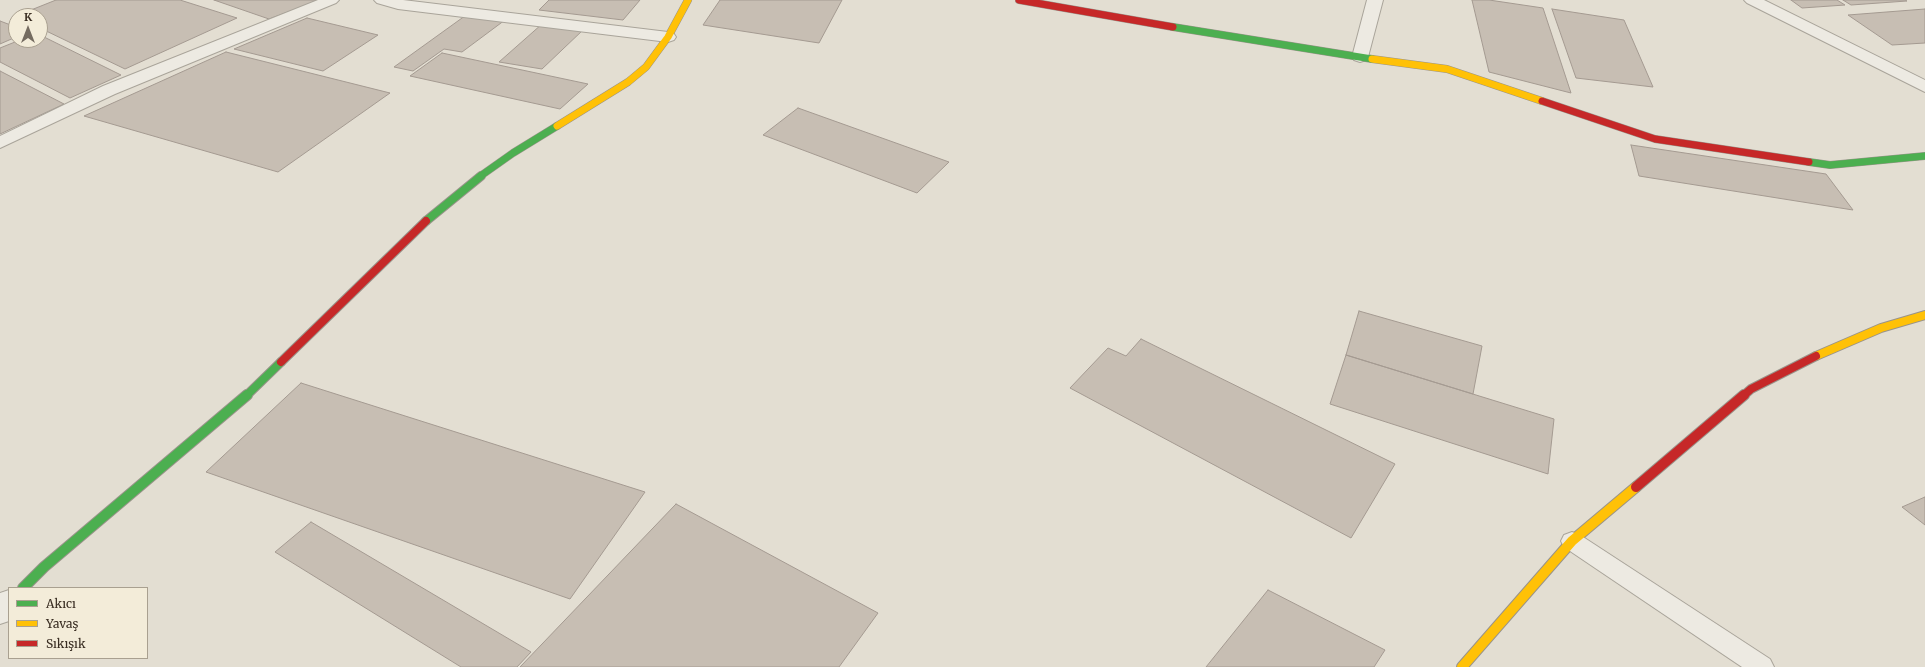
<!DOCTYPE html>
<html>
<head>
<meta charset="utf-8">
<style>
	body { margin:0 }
	#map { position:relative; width:1925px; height:667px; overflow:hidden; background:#e3ded2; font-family:Merriweather,serif }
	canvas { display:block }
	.legend { position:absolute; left:8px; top:587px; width:140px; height:72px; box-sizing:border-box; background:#f3ecd9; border:1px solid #a9a090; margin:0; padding:5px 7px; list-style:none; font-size:12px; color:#392d22 }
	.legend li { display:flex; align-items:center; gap:8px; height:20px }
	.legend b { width:20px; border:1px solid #a9a090 }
	.north { position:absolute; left:8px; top:8px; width:40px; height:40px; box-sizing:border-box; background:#f3ecd9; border:1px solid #a9a090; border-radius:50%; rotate:0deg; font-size:11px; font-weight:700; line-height:16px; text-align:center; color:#392d22 }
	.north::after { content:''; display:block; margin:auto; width:14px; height:18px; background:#746b60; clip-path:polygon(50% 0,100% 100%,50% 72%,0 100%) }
</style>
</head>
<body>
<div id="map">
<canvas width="1925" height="667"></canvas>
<ul class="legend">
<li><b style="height:5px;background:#4caf50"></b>Akıcı</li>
<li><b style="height:5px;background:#ffc107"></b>Yavaş</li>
<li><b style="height:5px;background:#c62828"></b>Sıkışık</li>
</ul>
<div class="north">K</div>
</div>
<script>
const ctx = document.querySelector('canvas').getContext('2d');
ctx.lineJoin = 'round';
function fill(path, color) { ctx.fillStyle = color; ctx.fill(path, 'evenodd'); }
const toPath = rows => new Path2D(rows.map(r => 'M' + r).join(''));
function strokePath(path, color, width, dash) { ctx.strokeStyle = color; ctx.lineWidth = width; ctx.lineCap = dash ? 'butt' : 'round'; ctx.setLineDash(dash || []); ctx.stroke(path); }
const building = toPath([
	[56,0,180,0,237,18,125,69,40,28,40,16,16,16,56,0],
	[214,0,314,0,318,1,269,19,214,0],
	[549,0,640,0,623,20,539,10,549,0],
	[720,0,842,0,819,43,703,25,720,0],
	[1472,0,1489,0,1543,8,1571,93,1489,72,1472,0],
	[1791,0,1837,0,1845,5,1802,8,1791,0],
	[1843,0,1905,0,1907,1,1851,5,1843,0],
	[1552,9,1624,20,1653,87,1576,78,1552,9],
	[1925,9,1925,43,1892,45,1848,15,1925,9],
	[469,13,505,20,462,52,444,49,413,71,394,67,469,13],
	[307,18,378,35,323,71,234,49,307,18],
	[0,21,16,27,16,37,0,44,0,21],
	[542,24,583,30,542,69,499,62,542,24],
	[40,35,121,75,70,98,0,62,0,48,20,40,40,40,40,35],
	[226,52,390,93,278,172,84,116,226,52],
	[442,53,588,84,560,109,410,76,442,53],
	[0,71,64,104,0,134,0,71],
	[798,108,949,162,917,193,763,135,798,108],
	[1631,145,1826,174,1853,210,1639,176,1631,145],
	[1359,311,1482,346,1473,394,1346,355,1359,311],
	[1141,339,1395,464,1351,538,1070,388,1108,348,1126,356,1141,339],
	[1346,355,1554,419,1548,474,1330,404,1346,355],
	[301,383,645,492,570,599,206,472,301,383],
	[1925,497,1925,525,1902,507,1925,497],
	[676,504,878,613,839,667,520,667,676,504],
	[311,522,531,652,517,667,461,667,275,552,311,522],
	[1268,590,1385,650,1374,667,1206,667,1268,590]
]);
fill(building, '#c7beb3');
strokePath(building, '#a49a91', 1);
const lane = toPath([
	[1572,532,1580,535,1770,659,1774,667,1742,667,1564,547,1561,541,1564,535,1572,532]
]);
const street = toPath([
	[318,0,339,0,336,3,115,94,0,148,0,136,103,86,318,0],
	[374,0,403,0,668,32,674,34,676,37,674,40,668,42,398,9,377,3,374,0],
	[1367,0,1383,0,1368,57,1366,60,1360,62,1354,60,1352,57,1367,0],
	[1744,0,1764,0,1925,80,1925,92,1747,3,1744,0],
	[9,590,9,621,0,624,0,593,9,590]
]);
const fastFar2 = toPath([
	[1173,27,1372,59],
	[1809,162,1830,165,1925,156],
	[479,177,513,153,557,126]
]);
const fastFar1 = toPath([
	[426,221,481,176],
	[246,396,281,362]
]);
const fast = toPath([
	[23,588,44,567,247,395]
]);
const slowFar2 = toPath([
	[1372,59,1447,69,1542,101],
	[557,126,628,82,646,67,668,37,688,0]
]);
const slowFar1 = toPath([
	[1816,356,1881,328,1925,315]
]);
const slow = toPath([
	[1462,667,1572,541,1636,487]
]);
const jamFar2 = toPath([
	[1019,0,1173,27],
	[1542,101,1655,139,1809,162]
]);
const jamFar1 = toPath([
	[281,362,426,221],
	[1743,396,1751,389,1816,356]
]);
const jam = toPath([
	[1636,487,1744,395]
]);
strokePath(lane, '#a9a49a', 2);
strokePath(street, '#a9a49a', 2);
strokePath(fastFar2, '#99938a', 8);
strokePath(fastFar1, '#99938a', 10);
strokePath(fast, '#99938a', 12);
strokePath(slowFar2, '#99938a', 8);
strokePath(slowFar1, '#99938a', 10);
strokePath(slow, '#99938a', 12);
strokePath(jamFar2, '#99938a', 8);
strokePath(jamFar1, '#99938a', 10);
strokePath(jam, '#99938a', 12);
fill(lane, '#edeae2');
fill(street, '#edeae2');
strokePath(fastFar2, '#4caf50', 7);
strokePath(fastFar1, '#4caf50', 8);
strokePath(fast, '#4caf50', 10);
strokePath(slowFar2, '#ffc107', 7);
strokePath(slowFar1, '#ffc107', 8);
strokePath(slow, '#ffc107', 10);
strokePath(jamFar2, '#c62828', 7);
strokePath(jamFar1, '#c62828', 8);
strokePath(jam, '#c62828', 10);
</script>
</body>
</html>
